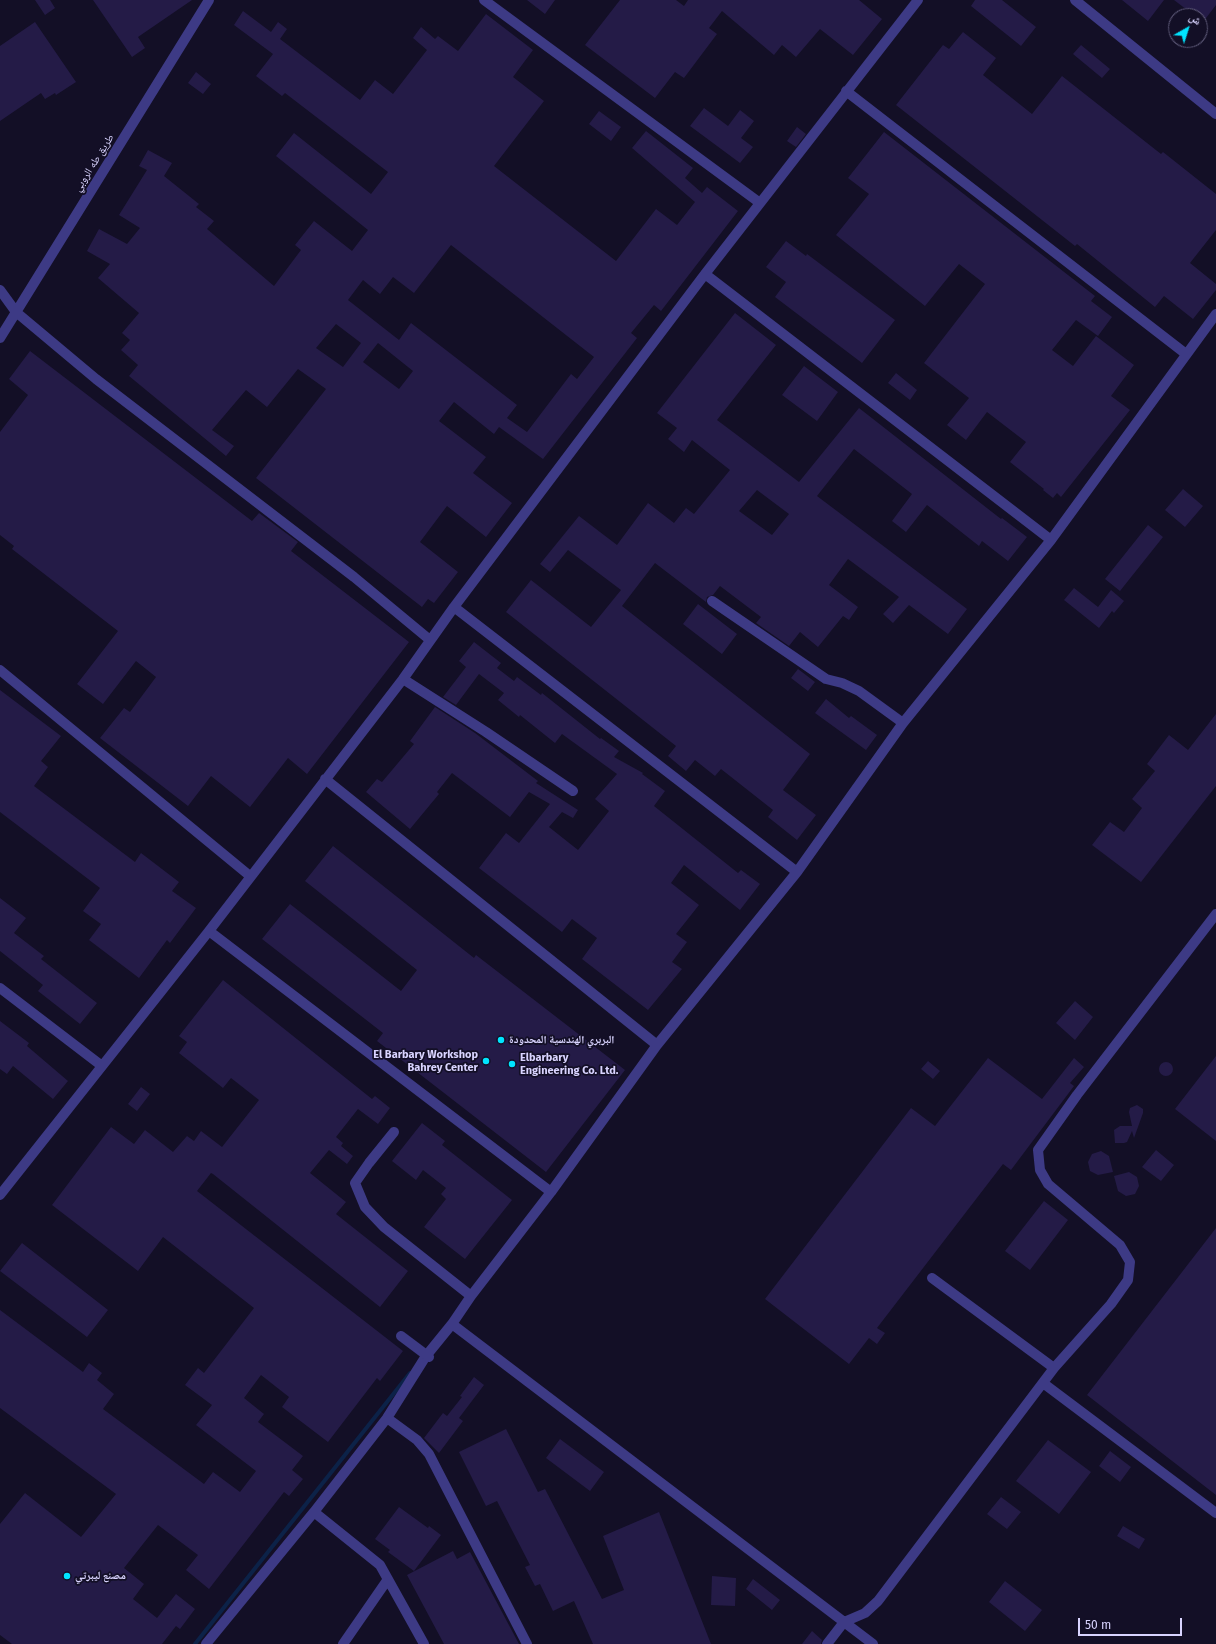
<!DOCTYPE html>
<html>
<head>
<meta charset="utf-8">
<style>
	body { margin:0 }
	#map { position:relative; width:1216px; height:1644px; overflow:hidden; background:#130f26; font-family:"Fira Sans","Noto Naskh Arabic",sans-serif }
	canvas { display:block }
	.north { position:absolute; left:1168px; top:8px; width:40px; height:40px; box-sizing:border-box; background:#130f26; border:1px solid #625e7d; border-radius:50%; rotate:39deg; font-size:11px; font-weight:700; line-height:16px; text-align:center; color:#d9d4ff }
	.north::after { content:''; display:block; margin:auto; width:14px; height:18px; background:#00e5ff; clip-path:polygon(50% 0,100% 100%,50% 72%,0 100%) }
	.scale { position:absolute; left:1078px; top:1618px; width:104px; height:18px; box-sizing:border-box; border:2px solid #d9d4ff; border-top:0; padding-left:5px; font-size:12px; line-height:14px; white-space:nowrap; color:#d9d4ff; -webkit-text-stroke:3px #130f26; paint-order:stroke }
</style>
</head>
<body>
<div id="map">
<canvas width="1216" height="1644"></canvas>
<div class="north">ش</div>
<div class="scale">50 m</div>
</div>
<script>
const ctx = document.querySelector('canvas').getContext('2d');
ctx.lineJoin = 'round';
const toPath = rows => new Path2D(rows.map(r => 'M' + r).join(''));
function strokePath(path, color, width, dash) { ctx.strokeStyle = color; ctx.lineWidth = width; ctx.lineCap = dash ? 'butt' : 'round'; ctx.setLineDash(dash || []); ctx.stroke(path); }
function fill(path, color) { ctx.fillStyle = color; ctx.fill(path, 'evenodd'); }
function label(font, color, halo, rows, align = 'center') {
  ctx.font = font + ' "Fira Sans","Noto Naskh Arabic",sans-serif'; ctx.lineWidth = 3.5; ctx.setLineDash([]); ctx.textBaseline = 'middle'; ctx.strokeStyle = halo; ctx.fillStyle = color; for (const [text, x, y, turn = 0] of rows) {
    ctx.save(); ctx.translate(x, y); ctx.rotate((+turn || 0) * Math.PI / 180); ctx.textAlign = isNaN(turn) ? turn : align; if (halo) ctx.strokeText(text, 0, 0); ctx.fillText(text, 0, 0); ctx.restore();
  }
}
strokePath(toPath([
	[195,1644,410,1373]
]), '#0c2248', 4);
fill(toPath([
	[35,0,50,0,55,8,45,15],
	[93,0,192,0,138,37,145,48,132,57],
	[527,0,555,0,545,14],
	[620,0,676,0,684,6,688,0,859,0,882,19,853,55,820,29,796,57,782,45,774,55,722,11,709,28,717,34,684,78,675,72,655,98,585,45],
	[975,0,1002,0,1036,27,1021,46,971,6],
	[1122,0,1164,0,1148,21],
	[1174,0,1216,0,1216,5,1203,22,1200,20,1200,16,1195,16],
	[243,11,271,32,278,22,287,29,280,39,360,100,375,80,393,94,427,50,413,38,421,27,435,39,438,36,458,51,486,14,533,50,513,77,544,101,494,166,616,261,656,209,677,225,695,202,632,148,646,131,693,168,685,178,702,193,707,187,738,211,661,311,654,305,631,333,637,338,543,459,499,427,494,434,454,402,439,421,486,457,473,473,512,503,486,537,447,506,420,542,458,572,434,603,428,599,422,607,256,478,326,389,298,369,267,407,246,390,212,430,234,446,226,456,129,376,138,365,121,350,130,340,122,333,139,313,98,278,110,264,87,251,99,229,127,244,140,228,119,215,147,170,139,166,148,150,172,163,164,176,199,204,196,207,214,221,207,229,274,286,301,250,295,245,314,221,352,251,368,230,276,156,294,133,371,194,388,172,285,93,282,96,256,76,273,54,234,25],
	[451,245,594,357,577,379,571,374,527,432,507,418,517,405,411,323,399,340,348,300,363,280,380,294,393,277,414,293],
	[336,324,361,343,343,367,316,348],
	[378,343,413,371,399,389,363,362],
	[35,22,76,82,56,95,55,93,45,99,41,93,0,121,0,46],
	[963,32,996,58,983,75,1032,114,1062,76,1161,154,1163,152,1216,194,1216,230,1190,263,1216,284,1216,290,1193,319,1164,296,1155,307,1077,244,1075,246,896,105,943,45,949,49],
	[1081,45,1110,69,1102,78,1073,54],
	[196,72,211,84,203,94,188,83],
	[704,108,728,126,740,110,754,121,741,138,753,147,740,163,690,126],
	[599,111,621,127,611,141,589,124],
	[797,127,806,134,796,147,787,141],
	[884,132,1095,296,1091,301,1112,317,1098,336,1076,320,1052,350,1073,366,1096,336,1134,365,1111,396,1130,410,1061,497,1057,493,1053,498,1043,490,1044,489,1010,462,1026,442,987,412,966,440,947,425,969,398,924,363,985,284,959,264,925,306,836,235,869,194,848,178],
	[786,241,806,256,807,254,895,320,862,363,775,297,786,282,766,267],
	[735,313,776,345,717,420,737,435,799,482,859,408,1001,519,1002,518,1027,537,1008,561,982,541,979,546,927,505,906,532,892,521,912,494,854,449,817,496,967,609,948,634,909,605,893,623,883,614,899,597,848,559,829,585,858,607,849,620,843,616,818,647,800,632,789,646,756,623,761,617,720,586,713,595,707,597,706,602,655,563,622,606,810,754,783,790,816,815,797,840,768,817,773,810,721,769,715,776,695,760,686,771,668,756,676,746,506,612,531,580,591,627,621,590,568,550,550,572,540,564,579,516,617,545,648,503,674,523,686,508,694,514,730,470,692,440,684,452,668,439,677,428,657,413],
	[757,490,789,514,772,535,739,511],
	[30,351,252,521,259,513,298,542,291,551,409,642,307,774,288,758,250,807,211,776,188,806,100,738,124,708,130,712,156,677,136,661,103,704,77,684,118,631,12,549,14,546,0,535,0,432,28,395,9,379],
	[804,366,838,392,817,421,782,395],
	[896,373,917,390,910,400,888,383],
	[1183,489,1203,506,1185,527,1165,510],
	[1148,525,1163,537,1120,591,1105,579],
	[1074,588,1098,607,1111,590,1124,601,1114,613,1112,611,1099,628,1064,600],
	[698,604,737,634,722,654,683,624],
	[474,642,501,663,497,668,514,681,517,677,541,695,542,693,600,739,601,738,619,751,614,757,643,773,642,774,665,791,654,806,738,873,741,870,760,884,740,910,684,865,671,883,699,905,676,934,687,942,672,962,682,969,648,1010,582,959,597,938,572,919,562,932,479,868,506,833,519,843,550,804,529,792,510,817,452,773,437,792,439,794,410,829,366,792,377,779,382,782,414,744,410,741,435,707,475,733,538,781,536,783,578,810,573,818,562,812,549,827,578,850,609,811,595,799,617,774,562,734,555,743,520,715,519,717,498,700,504,693,479,674,456,705,443,697,466,667,459,661],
	[798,669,815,682,808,691,791,678],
	[0,690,61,736,41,761,48,767,34,786,135,862,141,853,179,882,172,891,196,908,170,943,167,940,139,978,89,940,101,924,83,911,100,888,0,812],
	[826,699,849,718,851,716,877,735,866,750,815,713],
	[1216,714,1216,786,1141,882,1092,845,1110,822,1124,832,1142,808,1132,799,1155,771,1147,764,1169,735,1188,750],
	[333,846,474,958,476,955,625,1070,546,1172,377,1041,383,1033,262,939,290,904,401,991,417,970,305,881],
	[0,898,26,918,14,933,44,956,41,959,97,1003,80,1024,38,991,43,985,0,951],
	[223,980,372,1099,375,1096,390,1108,378,1124,358,1109,336,1137,343,1143,341,1146,353,1156,347,1164,329,1150,310,1173,346,1202,336,1214,408,1271,380,1307,213,1174,211,1173,197,1191,403,1351,380,1381,377,1378,328,1442,282,1407,289,1397,261,1375,244,1398,264,1414,258,1422,303,1456,292,1470,303,1479,289,1496,284,1492,209,1589,186,1570,198,1555,158,1525,124,1568,144,1584,133,1599,157,1618,176,1594,195,1609,180,1629,176,1626,162,1644,12,1644,0,1635,0,1524,25,1493,81,1537,116,1494,0,1408,0,1310,83,1372,89,1363,102,1373,97,1380,114,1394,103,1409,204,1484,213,1472,240,1492,256,1471,196,1425,212,1405,185,1385,198,1368,204,1373,254,1308,163,1237,138,1271,52,1205,111,1127,134,1144,145,1130,173,1152,187,1136,194,1141,201,1131,222,1147,259,1100,231,1078,223,1088,179,1053,187,1042,179,1036],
	[1075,1001,1093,1017,1075,1040,1056,1023],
	[0,1021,29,1043,27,1046,68,1081,53,1099,13,1066,7,1074,0,1069],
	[1216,1056,1216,1141,1175,1109],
	[988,1058,1042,1099,1074,1058,1084,1067,1070,1083,1074,1086,1011,1170,1003,1164,877,1328,885,1333,877,1344,869,1338,849,1364,765,1299,911,1108,935,1126],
	[928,1061,940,1071,933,1079,921,1069],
	'1159 1069a7 7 0 1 1 14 0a7 7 0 1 1-14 0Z',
	[141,1087,150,1094,137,1111,128,1104],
	[1137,1105,1143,1109,1143,1113,1134,1138,1132,1131,1127,1142,1124,1143,1115,1143,1114,1130,1120,1126,1132,1126,1129,1112,1130,1108],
	[422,1123,445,1141,442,1145,512,1200,465,1259,424,1227,446,1199,441,1194,446,1188,423,1170,416,1180,392,1161],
	[1156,1150,1174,1165,1161,1181,1142,1167],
	[1101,1151,1109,1156,1113,1172,1098,1175,1090,1171,1088,1162,1092,1154],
	[1129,1172,1137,1177,1139,1186,1135,1194,1126,1196,1118,1191,1114,1176],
	[1044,1201,1068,1220,1030,1270,1005,1251],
	[1216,1228,1216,1495,1087,1395],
	[22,1243,108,1310,87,1337,0,1271],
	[474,1377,484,1385,459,1418,463,1421,439,1453,424,1438,443,1413,447,1416,462,1397,460,1396],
	[506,1429,538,1492,545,1489,602,1599,624,1590,603,1536,659,1512,711,1644,593,1644,574,1601,553,1611,540,1584,535,1586,525,1567,530,1565,497,1501,486,1506,459,1452],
	[560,1439,604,1472,590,1491,546,1458],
	[1048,1440,1091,1472,1059,1514,1016,1481],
	[1110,1451,1131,1467,1120,1482,1099,1466],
	[1001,1497,1021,1512,1007,1529,987,1514],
	[399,1507,428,1528,429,1526,441,1535,414,1571,388,1552,390,1550,375,1539],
	[1123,1526,1145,1539,1139,1549,1117,1536],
	[453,1551,457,1559,470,1552,519,1644,444,1644,407,1575],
	[712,1576,736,1578,735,1606,711,1605],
	[753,1579,780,1600,772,1610,746,1589],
	[1005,1581,1042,1610,1025,1631,989,1602],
	[812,1631,822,1640,821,1644,802,1644]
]), '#241b47');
strokePath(toPath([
	[484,0,760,203],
	[1075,0,1216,114],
	[846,91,1186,354],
	[705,274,1051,540],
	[0,290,16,312,96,379,354,577,430,640],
	[0,338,209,0],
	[712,601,826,679,842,683,859,691,903,723],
	[454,607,797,872],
	[0,670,250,876],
	[403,679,486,732,573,791],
	[325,779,657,1045],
	[0,988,102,1066],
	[394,1132,369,1163,355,1183,365,1207,384,1227,471,1296],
	[551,1192,209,931,403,679,454,607,705,274,918,0],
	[0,1195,209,931],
	[932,1278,1054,1368],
	[452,1324,873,1644],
	[1043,1383,1216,1513],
	[387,1418,417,1440,429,1454,527,1644],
	[314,1512,380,1565,424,1644],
	[206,1644,314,1512,387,1418,426,1356,452,1324,471,1296,551,1192,657,1045,797,872,903,723,1051,540,1216,314],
	[343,1644,388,1579],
	[827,1644,844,1622,865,1613,878,1601,1054,1368,1111,1304,1128,1280,1130,1262,1120,1245,1048,1184,1040,1170,1038,1150,1077,1095,1216,914]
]), '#3d3a85', 10);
strokePath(toPath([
	[401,1336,429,1357]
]), '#3d3a85', 10);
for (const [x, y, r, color] of [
	[501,1040,4,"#00e5ff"],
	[486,1061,4,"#00e5ff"],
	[512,1064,4,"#00e5ff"],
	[67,1576,4,"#00e5ff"]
]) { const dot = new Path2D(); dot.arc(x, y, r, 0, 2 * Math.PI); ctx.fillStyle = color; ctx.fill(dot); strokePath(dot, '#130f26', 1.5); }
label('11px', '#d9d4ff', '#130f26', [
	["طريق طه الروبي",94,163,-58]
]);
label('bold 11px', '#d9d4ff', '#130f26', [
	["البربري الهندسية المحدودة",509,1040],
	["El Barbary Workshop",478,1055,"right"],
	["Bahrey Center",478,1068,"right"],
	["Elbarbary",520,1058],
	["Engineering Co. Ltd.",520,1071],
	["مصنع ليبرتي",75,1576]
], 'left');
</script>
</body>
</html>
